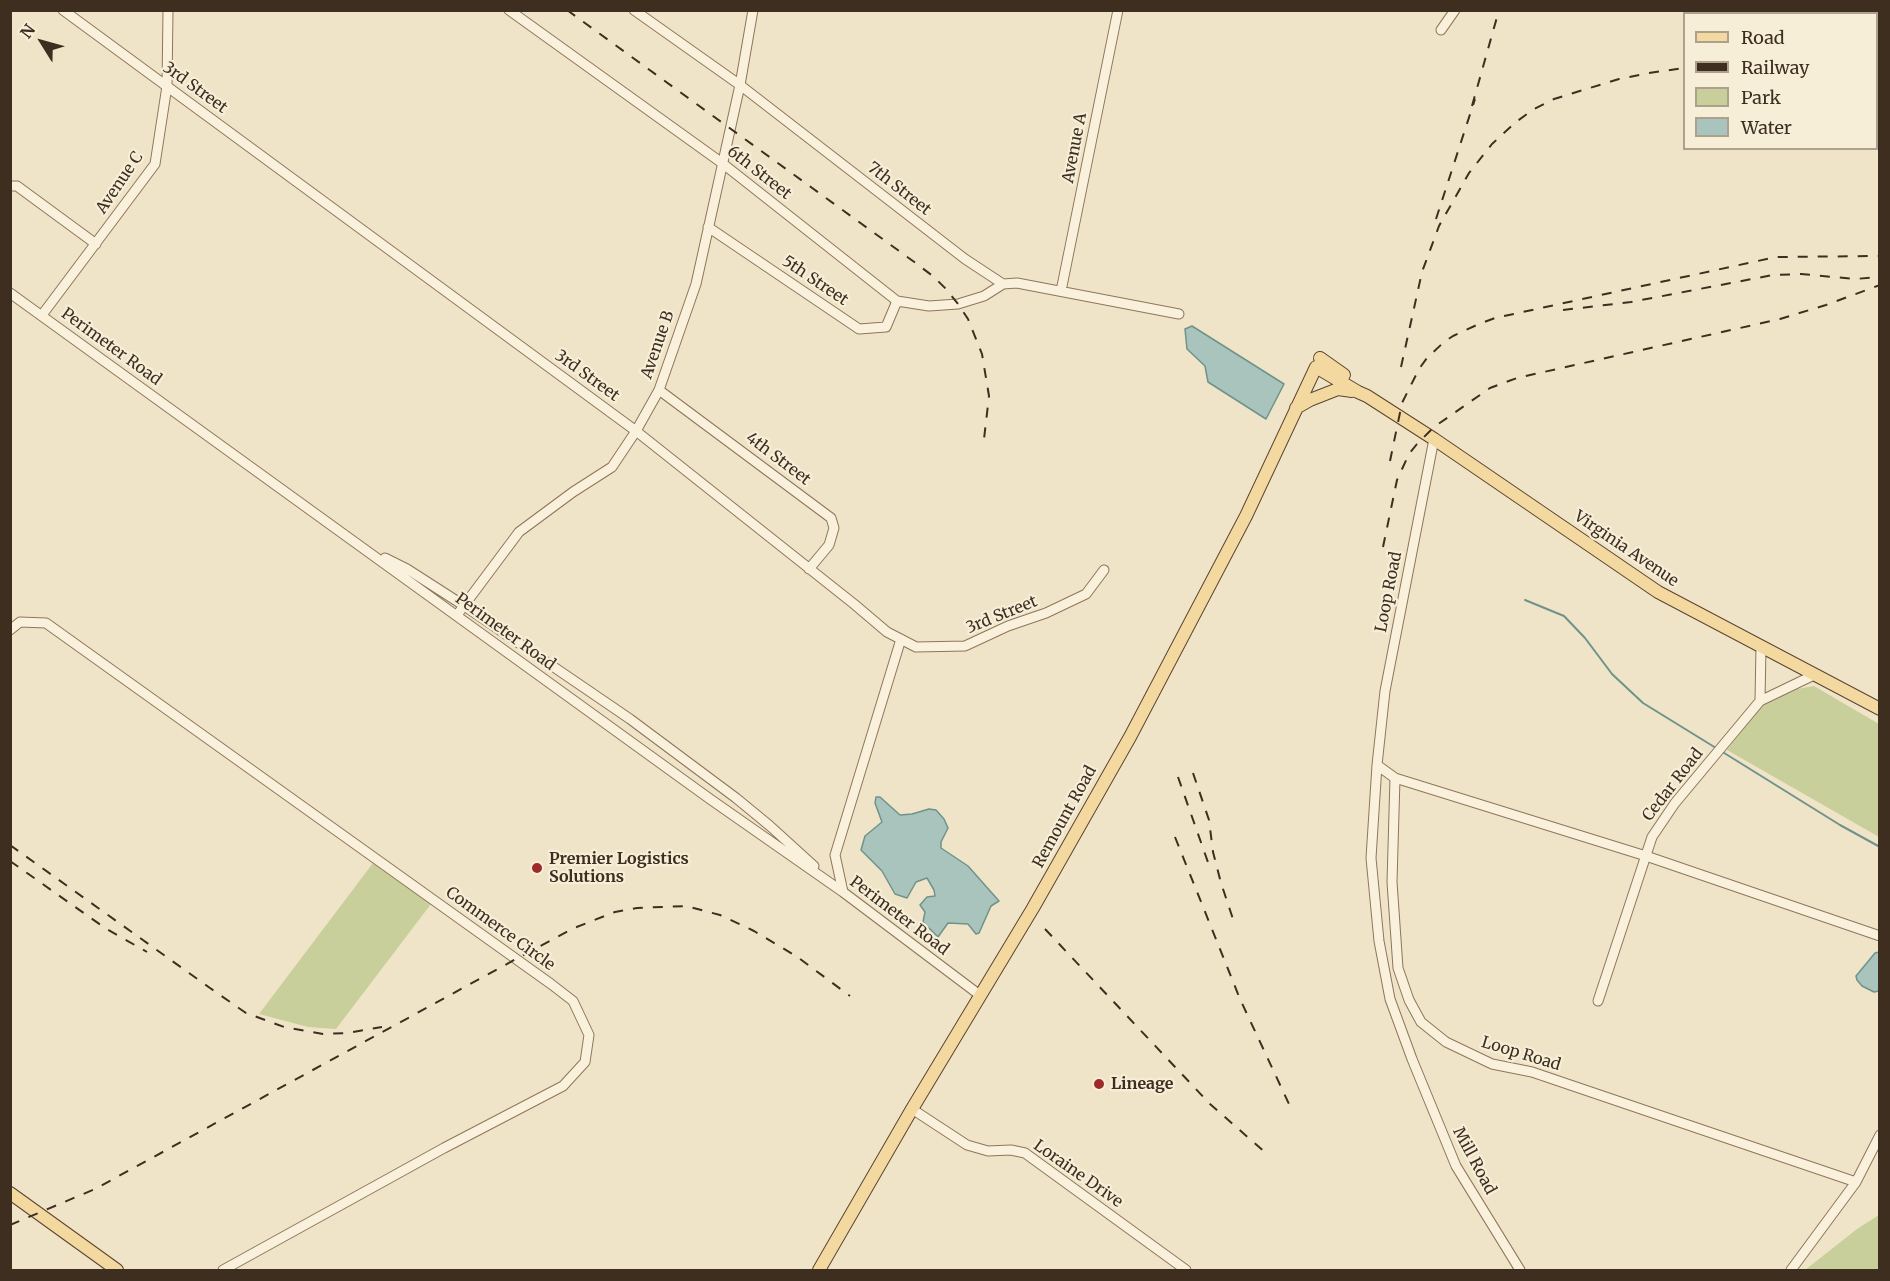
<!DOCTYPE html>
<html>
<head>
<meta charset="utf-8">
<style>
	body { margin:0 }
	#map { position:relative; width:1890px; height:1281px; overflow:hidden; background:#f0e4c8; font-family:Merriweather,serif }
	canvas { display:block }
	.frame { position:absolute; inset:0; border:12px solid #3d2e20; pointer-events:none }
	.legend { position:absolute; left:1683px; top:12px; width:195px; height:138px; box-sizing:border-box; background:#f7eed8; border:2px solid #ada18e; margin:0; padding:8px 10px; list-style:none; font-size:18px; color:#3d2e20 }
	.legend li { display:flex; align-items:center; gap:12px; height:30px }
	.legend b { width:30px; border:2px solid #ada18e }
	.north { position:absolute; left:12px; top:12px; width:60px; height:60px; -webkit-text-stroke:4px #f7eed8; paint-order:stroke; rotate:307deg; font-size:16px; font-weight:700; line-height:24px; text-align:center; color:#3d2e20 }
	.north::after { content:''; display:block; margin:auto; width:21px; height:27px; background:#3d2e20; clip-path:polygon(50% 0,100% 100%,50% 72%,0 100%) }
</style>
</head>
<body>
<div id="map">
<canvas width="1890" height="1281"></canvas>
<div class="frame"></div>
<ul class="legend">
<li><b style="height:8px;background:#f3d9a0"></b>Road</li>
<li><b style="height:8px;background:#3d2e20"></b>Railway</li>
<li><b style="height:16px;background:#c9cf9b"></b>Park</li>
<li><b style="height:16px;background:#a9c4bc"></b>Water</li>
</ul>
<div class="north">N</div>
</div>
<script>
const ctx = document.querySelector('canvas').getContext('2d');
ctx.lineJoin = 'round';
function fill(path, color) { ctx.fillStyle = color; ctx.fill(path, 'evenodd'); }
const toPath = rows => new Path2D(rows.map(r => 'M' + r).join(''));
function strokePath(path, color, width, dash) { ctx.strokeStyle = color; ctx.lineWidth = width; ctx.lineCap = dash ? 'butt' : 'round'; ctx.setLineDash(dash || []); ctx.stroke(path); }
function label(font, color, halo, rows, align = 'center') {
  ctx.font = font + ' Merriweather,serif'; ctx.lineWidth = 4.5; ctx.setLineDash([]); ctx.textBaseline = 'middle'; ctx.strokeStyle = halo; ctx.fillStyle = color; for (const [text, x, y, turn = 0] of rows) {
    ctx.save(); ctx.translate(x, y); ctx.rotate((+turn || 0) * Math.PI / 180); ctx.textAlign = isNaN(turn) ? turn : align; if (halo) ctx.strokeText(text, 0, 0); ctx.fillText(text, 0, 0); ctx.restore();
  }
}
fill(toPath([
	[1814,686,1879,724,1879,837,1727,750,1763,704,1797,689],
	[373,863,431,904,336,1029,308,1027,259,1014],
	[1879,1215,1879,1270,1805,1270,1857,1229]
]), '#c9cf9b');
const water = toPath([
	[1192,326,1284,384,1266,419,1208,382,1205,366,1187,349,1185,329,1192,326],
	[876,797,880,797,900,815,912,814,929,809,936,810,944,819,948,828,941,842,941,848,968,866,999,901,991,906,979,933,976,934,968,924,948,923,938,937,923,922,925,912,920,905,927,897,935,896,934,890,927,878,916,882,907,898,895,894,882,871,861,850,865,836,882,822,875,803,876,797],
	[1879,952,1879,991,1874,992,1862,986,1857,980,1856,976,1875,953,1879,952]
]);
fill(water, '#a9c4bc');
strokePath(water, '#6f938a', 1.5);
strokePath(toPath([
	[1525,600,1564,616,1585,638,1612,674,1643,703,1716,748],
	[1721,751,1840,825,1880,847]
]), '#6f938a', 2);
const minor = toPath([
	[63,10,636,431,854,604,887,632,916,647,965,646,1008,626,1046,613,1086,594,1104,570],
	[509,10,722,163,897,301,929,306,958,304,984,296,1003,284],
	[634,10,740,85,965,259,1003,284,1017,283,1179,314],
	[1441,30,1455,10],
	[10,186,17,186,96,244],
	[708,227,859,329,886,327,897,301],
	[1061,291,1118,10],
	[10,293,710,799,843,892,981,996],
	[42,315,155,164,167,86,168,10],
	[659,390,831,518,834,528,829,545,809,569],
	[1434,439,1385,691,1377,765,1395,778,1392,882,1398,968,1409,1000,1421,1022,1446,1042,1492,1064,1532,1072,1856,1182],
	[385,558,407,569,463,605,630,719,736,798,770,826,814,866],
	[457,615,519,532,573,492,612,467,636,431,659,390,696,284,740,85,753,10],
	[10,630,20,622,46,623,551,984,573,1001,589,1035,585,1062,563,1086,444,1148,223,1270],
	[1760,701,1761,646],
	[1377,765,1371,858,1379,941,1390,999,1412,1059,1456,1166,1520,1270],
	[1395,778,1646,856,1880,936],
	[843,892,835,855,901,639],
	[1598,1001,1652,837,1675,803,1760,701,1814,675],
	[912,1109,967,1145,988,1151,1011,1150,1025,1153,1186,1270],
	[1791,1270,1856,1182,1880,1135]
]);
const major = toPath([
	[1320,358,1344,375],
	[1296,408,1310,400,1338,389,1352,391],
	[10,1193,117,1270],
	[819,1270,912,1109,1033,908,1130,737,1246,516,1316,367,1358,392,1367,396,1434,439,1658,592,1880,709]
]);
strokePath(minor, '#8d765c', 11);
strokePath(major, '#5b4430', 14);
strokePath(minor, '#faf1dc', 9);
strokePath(major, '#f3d9a0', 12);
strokePath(toPath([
	[567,10,917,264,934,277,946,289,958,304,968,319,982,354,989,396,984,439],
	[1876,19,1880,18],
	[1876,105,1880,106],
	[1472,106,1499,10],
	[1436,219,1475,99],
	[1563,310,1631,302,1773,275,1801,274,1855,279,1880,277],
	[1401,367,1422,272,1439,226,1469,173,1492,144,1516,122,1534,109,1554,99,1619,79,1649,73,1684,68],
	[1390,461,1402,403,1419,369,1427,358,1444,342,1453,336,1479,324,1495,318,1776,257,1880,256],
	[1383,547,1397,480,1409,454,1417,444,1434,427,1490,388,1517,378,1780,319,1826,305,1880,285],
	[1193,773,1209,820,1213,852,1221,883,1234,922],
	[1178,777,1210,868],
	[1175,837,1240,999,1289,1104],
	[10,845,210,988,246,1013,284,1027,323,1034,347,1033,382,1027],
	[10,861,105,928,147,952],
	[1045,929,1210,1104,1267,1154],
	[10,1225,95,1189,516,959,574,928,615,912,637,908,686,906,720,915,754,931,796,956,850,996]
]), '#3d2e20', 2, [10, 10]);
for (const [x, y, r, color] of [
	[537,868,6,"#9e2a2b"],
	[1099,1084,6,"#9e2a2b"]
]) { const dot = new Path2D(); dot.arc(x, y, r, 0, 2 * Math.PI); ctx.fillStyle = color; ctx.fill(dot); strokePath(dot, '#f7eed8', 2); }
label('16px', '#3d2e20', '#f7eed8', [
	["3rd Street",195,88,36],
	["Avenue A",1075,148,-79],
	["6th Street",759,173,38],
	["Avenue C",120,183,-56],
	["7th Street",899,189,38],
	["5th Street",815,281,34],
	["Avenue B",658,345,-71],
	["Perimeter Road",111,347,36],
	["3rd Street",587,376,36],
	["4th Street",778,459,37],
	["Virginia Avenue",1626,549,34],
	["Loop Road",1389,592,-79],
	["3rd Street",1002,615,-22],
	["Perimeter Road",505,632,36],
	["Cedar Road",1673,785,-52],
	["Remount Road",1065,817,-61],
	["Perimeter Road",899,916,37],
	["Commerce Circle",500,929,36],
	["Loop Road",1521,1054,17],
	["Mill Road",1474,1161,62],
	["Loraine Drive",1078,1174,35]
]);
label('bold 16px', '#3d2e20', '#f7eed8', [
	["Premier Logistics",549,859],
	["Solutions",549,877],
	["Lineage",1111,1084]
], 'left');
</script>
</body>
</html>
